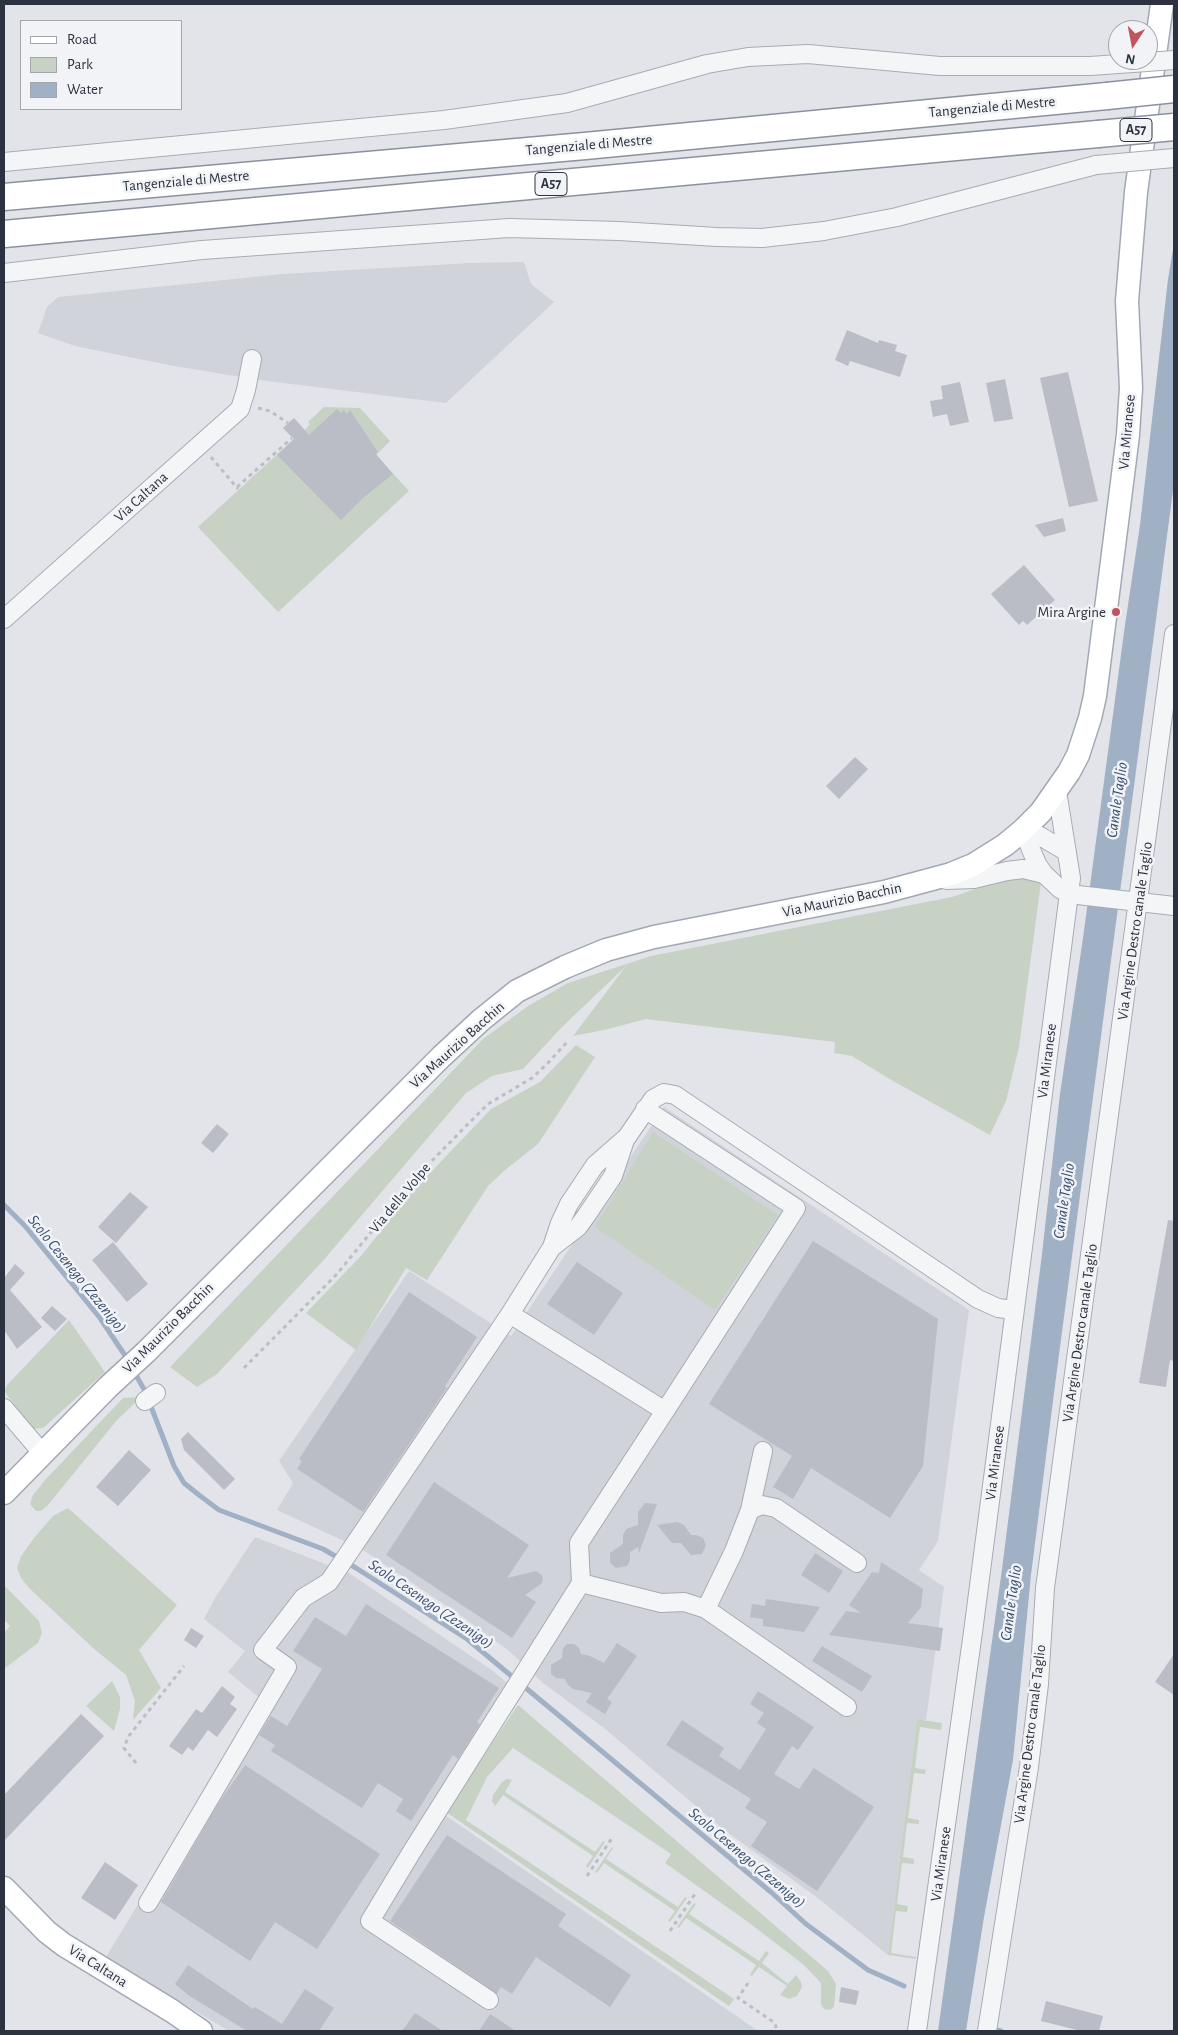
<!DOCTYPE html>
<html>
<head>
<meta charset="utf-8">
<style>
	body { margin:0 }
	#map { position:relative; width:1178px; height:2035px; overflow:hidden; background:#e2e4e9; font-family:"Alegreya Sans",sans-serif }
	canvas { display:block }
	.frame { position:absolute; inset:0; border:5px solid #2c323f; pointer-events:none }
	.legend { position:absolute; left:20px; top:20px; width:162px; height:90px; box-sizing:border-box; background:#f1f3f6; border:1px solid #a2a6ad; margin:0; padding:6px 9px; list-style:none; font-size:15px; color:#2c323f }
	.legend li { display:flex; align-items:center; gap:10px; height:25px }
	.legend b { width:25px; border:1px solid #a2a6ad }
	.north { position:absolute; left:1108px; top:20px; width:50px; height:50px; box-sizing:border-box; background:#f1f3f6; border:1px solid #a2a6ad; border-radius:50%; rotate:191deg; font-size:14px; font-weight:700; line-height:20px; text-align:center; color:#2c323f }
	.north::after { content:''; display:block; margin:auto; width:18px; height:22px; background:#c1545e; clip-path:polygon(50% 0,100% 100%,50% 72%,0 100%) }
</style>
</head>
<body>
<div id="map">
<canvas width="1178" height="2035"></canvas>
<div class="frame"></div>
<ul class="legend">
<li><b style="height:6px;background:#fff"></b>Road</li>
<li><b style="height:14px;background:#c7d2c4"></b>Park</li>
<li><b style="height:14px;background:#a0b0c5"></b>Water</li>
</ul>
<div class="north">N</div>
</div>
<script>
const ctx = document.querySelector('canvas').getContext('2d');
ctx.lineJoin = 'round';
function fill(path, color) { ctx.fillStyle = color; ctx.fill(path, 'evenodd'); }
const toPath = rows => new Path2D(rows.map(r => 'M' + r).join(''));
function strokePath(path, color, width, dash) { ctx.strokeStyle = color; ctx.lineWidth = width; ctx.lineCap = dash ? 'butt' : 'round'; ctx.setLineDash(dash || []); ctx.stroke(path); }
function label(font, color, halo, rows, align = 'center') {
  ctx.font = font + ' "Alegreya Sans",sans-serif'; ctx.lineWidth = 5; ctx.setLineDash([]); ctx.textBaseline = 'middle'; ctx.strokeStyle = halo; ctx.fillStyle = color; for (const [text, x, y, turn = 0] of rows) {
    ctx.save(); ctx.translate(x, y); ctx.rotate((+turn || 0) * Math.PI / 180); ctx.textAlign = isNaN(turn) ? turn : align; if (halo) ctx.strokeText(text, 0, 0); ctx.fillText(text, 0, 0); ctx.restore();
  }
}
fill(toPath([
	[524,262,531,284,554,302,446,403,259,380,169,365,75,346,38,333,47,307,58,297,283,274,470,263],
	[664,1107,969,1310,938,1541,919,1570,944,1587,926,1720,917,1720,888,1955,819,1899,723,1829,604,1728,543,1683,509,1651,463,1617,363,1550,277,1510,293,1483,279,1461,409,1271,511,1336],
	[255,1537,349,1573,493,1671,522,1696,442,1813,758,2031,229,2031,106,1957,262,1700,228,1672,245,1651,204,1619,215,1598]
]), '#d0d3da');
fill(toPath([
	[324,407,360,408,390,441,376,455,409,491,278,612,198,527,294,439,283,428,294,418,305,430,310,424,308,422],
	[1018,877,1041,882,1019,1047,1006,1101,990,1135,893,1081,852,1056,834,1053,835,1042,646,1019,604,1030,573,1036,626,966,562,1027,523,1069,492,1076,466,1093,321,1263,217,1374,197,1387,170,1367,483,1039,528,1006,568,983,651,956,952,897,1005,879],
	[576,1045,595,1057,538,1144,505,1170,488,1186,427,1280,406,1268,356,1350,306,1313,361,1256,411,1193,491,1109,540,1082],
	[653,1132,778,1215,715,1310,595,1227],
	[69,1320,105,1372,43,1428,34,1429,6,1394,5,1390,7,1385],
	[141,1397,117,1420,48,1505,41,1511,36,1511,30,1504,33,1495,46,1479,123,1398],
	[68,1508,177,1605,139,1650,161,1688,133,1720,135,1701,126,1675,93,1648,29,1588,21,1578,17,1568,21,1556,34,1538,53,1516],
	[4,1585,39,1621,42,1633,38,1643,4,1669,4,1633,10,1626,4,1620],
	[112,1681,120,1697,120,1709,114,1731,86,1706],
	[518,1705,828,1971,836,1984,834,2007,830,2010,824,2009,821,2004,821,1983,804,1965,748,1922,665,1863,671,1854,513,1748,487,1777,466,1820,734,1999,729,2006,446,1812],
	[917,1719,942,1723,941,1730,920,1727,915,1768,926,1770,925,1774,914,1773,908,1818,919,1820,919,1824,907,1823,903,1857,914,1859,914,1864,902,1863,897,1904,908,1906,907,1912,896,1911,891,1953,916,1957,916,1959,888,1955],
	[507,1779,512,1780,505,1792,595,1852,603,1841,605,1842,588,1868,586,1866,593,1856,503,1795,495,1806,492,1801,493,1795,502,1782],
	[612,1847,613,1848,606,1859,678,1907,685,1897,687,1898,670,1922,668,1921,675,1911,604,1863,597,1873,595,1872],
	[694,1903,696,1904,689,1914,759,1961,766,1951,769,1953,762,1963,788,1984,796,1975,801,1982,802,1987,797,1996,789,1999,780,1995,787,1986,759,1967,752,1976,750,1975,756,1965,686,1918,679,1928,677,1927]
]), '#c7d2c4');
fill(toPath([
	[1174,243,1174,483,1055,1385,1031,1575,1013,1760,984,1917,966,2031,938,2031,1002,1569,1042,1254,1060,1094,1083,938,1125,625,1140,525,1168,279]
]), '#a0b0c5');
strokePath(toPath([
	[4,1205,25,1226,100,1318,128,1360],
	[133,1370,145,1391,174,1466,184,1483,199,1495,219,1510,323,1549,356,1568,467,1639,772,1893,806,1924,868,1970,904,1986],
	[997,2030,1001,2031]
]), '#a0b0c5', 5);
fill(toPath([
	[847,330,878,343,879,340,897,345,895,351,907,355,900,377,850,361,848,366,835,360],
	[1068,372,1098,501,1069,507,1040,378],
	[1005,379,1013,419,994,422,986,383],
	[960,382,969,422,950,426,947,414,933,417,930,401,943,399,941,386],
	[337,409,341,413,344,410,347,414,350,410,378,452,376,454,393,474,363,498,341,520,277,455,294,439,283,428,294,418,309,435],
	[1063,518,1066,531,1044,537,1035,525],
	[1024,565,1055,600,1027,625,1023,621,1019,625,991,594],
	[855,757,868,769,839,799,826,786],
	[217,1124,229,1134,213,1153,201,1143],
	[130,1192,148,1207,116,1243,98,1227],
	[1168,1220,1174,1221,1174,1361,1170,1360,1166,1387,1139,1383],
	[813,1241,938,1319,923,1466,890,1518,811,1468,793,1499,773,1487,792,1456,709,1404],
	[113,1242,148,1284,127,1302,92,1260],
	[577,1262,623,1293,594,1335,547,1304],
	[15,1264,25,1273,10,1290,42,1327,17,1349,4,1330,4,1278],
	[409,1292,477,1337,445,1386,447,1388,363,1512,297,1469,302,1461,299,1459],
	[52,1306,67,1319,55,1331,41,1318],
	[188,1432,235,1479,224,1490,184,1450,181,1439],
	[129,1450,151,1470,118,1506,96,1487],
	[434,1482,529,1545,507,1578,536,1571,542,1575,543,1580,541,1584,525,1595,536,1602,512,1638,386,1555],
	[645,1503,657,1504,639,1553,638,1547,630,1552,630,1560,627,1566,616,1568,610,1563,610,1553,623,1544,623,1535,626,1529,638,1525,638,1512],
	[677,1522,684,1525,691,1535,696,1535,703,1538,706,1545,702,1554,691,1555,681,1543,672,1543,657,1525],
	[815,1553,843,1571,829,1593,801,1575],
	[881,1562,923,1589,921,1607,908,1623,943,1628,940,1651,829,1635,846,1611,861,1613,849,1605,872,1572,879,1573],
	[766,1599,800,1604,820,1607,804,1632,763,1626,763,1619,750,1617,752,1604,765,1606],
	[366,1604,499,1688,477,1722,480,1724,458,1759,453,1755,411,1821,396,1811,403,1799,378,1783,362,1808,271,1751,275,1745,259,1735,271,1716,287,1726,322,1669,293,1651,315,1617,346,1636],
	[191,1628,204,1636,196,1648,184,1640],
	[617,1643,637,1656,607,1699,612,1702,605,1714,586,1702,592,1693,573,1689,568,1685,565,1679,556,1678,551,1674,551,1665,562,1658,563,1648,567,1644,574,1644,579,1648,581,1654,590,1656,604,1663],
	[822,1646,872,1676,862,1692,812,1661],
	[1174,1654,1174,1695,1155,1682],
	[222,1686,235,1697,230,1704,237,1709,217,1737,208,1730,193,1751,188,1747,182,1755,169,1746,196,1709,202,1713],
	[758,1691,814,1727,798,1750,792,1746,774,1774,799,1789,814,1768,874,1807,817,1891,751,1846,767,1822,745,1808,751,1799,666,1745,682,1720,724,1748,719,1756,740,1770,766,1729,757,1723,764,1713,750,1704],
	[81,1714,104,1736,4,1841,4,1795],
	[245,1765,380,1854,317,1949,275,1922,250,1961,161,1902,218,1804],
	[447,1835,566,1914,558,1926,631,1975,610,2007,536,1957,512,1994,501,1987,497,1994,390,1921],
	[105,1862,138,1885,115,1920,81,1898],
	[188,1965,253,2009,255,2007,282,2024,305,1989,334,2008,319,2031,247,2031,188,1995,175,1984],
	[841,1987,859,1991,856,2005,839,2002],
	[1046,2001,1103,2016,1099,2031,1081,2031,1041,2021],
	[415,2013,443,2031,402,2031],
	[490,2014,516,2031,479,2031]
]), '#babdc5');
const minor = toPath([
	[4,162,444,120,567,103,707,64,748,57,808,54,940,66,1090,66,1133,63],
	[4,273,202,250,509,228,619,231,717,237,762,238,824,231,897,217,1096,165],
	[4,619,240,409,246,390,252,359],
	[1023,830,1037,864,1044,874,1060,889,1069,894,1174,906],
	[1023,830,1040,836,1067,852],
	[946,880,974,879,1007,871,1023,869,1044,874],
	[552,1247,578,1227,586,1216,613,1176,625,1140],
	[510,1314,665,1411,796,1208,645,1109],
	[145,1401,156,1393],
	[4,1408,43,1454],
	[750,1510,763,1451],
	[581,1583,661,1603,684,1602,706,1609,847,1707],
	[706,1609,734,1551,750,1510,762,1505,776,1508,857,1563],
	[148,1903,287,1667,263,1650,303,1598,329,1582,510,1314,552,1247,560,1223,569,1204,595,1165,627,1137,653,1099,664,1093,675,1095,978,1299,998,1308,1014,1310],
	[489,2000,370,1921,411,1853,581,1583,579,1543,665,1411],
	[917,2031,973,1632,1071,878,1057,791],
	[987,2031,1029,1767,1039,1684,1045,1588,1174,634]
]);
const major = toPath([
	[4,1493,108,1387,146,1352,442,1056,481,1020,517,991,565,967,606,950,654,937,884,892,951,874,973,865,1005,845,1023,830,1041,812,1069,772,1078,755,1090,718,1095,696,1128,435,1131,388,1127,301,1136,192,1162,4],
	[4,1888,47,1932,64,1945,172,2011,201,2031]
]);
const highway = toPath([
	[4,197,585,146,1107,96],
	[4,234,1098,134]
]);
strokePath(minor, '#a8abb3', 20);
strokePath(major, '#a2a8b3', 25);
strokePath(highway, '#8b919e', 29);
strokePath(toPath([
	[258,408,270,411,288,423],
	[211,457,238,489],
	[237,487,292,438],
	[244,1368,337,1274,416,1177,467,1125,488,1104,532,1078,547,1064,568,1041],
	[136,1763,124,1748,128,1737,184,1666],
	[587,1876,612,1838],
	[670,1931,695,1894],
	[748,1983,738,1998,775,2023,777,2031]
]), '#bcbec3', 3, [4, 4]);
strokePath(minor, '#f4f5f7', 18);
strokePath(major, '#fff', 22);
strokePath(highway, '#fff', 26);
const minorBridge = toPath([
	[1133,63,1174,60],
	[1096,165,1174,158]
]);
const highwayBridge = toPath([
	[1107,96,1174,89],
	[1098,134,1174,127]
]);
strokePath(minorBridge, '#a8abb3', 20, []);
strokePath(highwayBridge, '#8b919e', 29, []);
strokePath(minorBridge, '#f4f5f7', 18);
strokePath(highwayBridge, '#fff', 26);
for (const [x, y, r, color] of [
	[1116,612,5,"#c1545e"]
]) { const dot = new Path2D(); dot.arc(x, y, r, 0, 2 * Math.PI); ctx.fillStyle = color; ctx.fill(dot); strokePath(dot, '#f1f3f6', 2); }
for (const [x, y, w] of [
	[1136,130,32],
	[551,184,32]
]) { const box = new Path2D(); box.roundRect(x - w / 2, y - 11.5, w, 23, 4); ctx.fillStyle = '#f1f3f6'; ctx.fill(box); strokePath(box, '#2c323f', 1); }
label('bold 14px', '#2c323f', null, [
	["A57",1136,130],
	["A57",551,184]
]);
label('15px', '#2c323f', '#f1f3f6', [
	["Tangenziale di Mestre",992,107,-5],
	["Tangenziale di Mestre",589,145,-5],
	["Tangenziale di Mestre",186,181,-5],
	["Via Miranese",1127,432,-85],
	["Via Caltana",141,497,-42],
	["Via Maurizio Bacchin",842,900,-12],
	["Via Argine Destro canale Taglio",1135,931,-82],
	["Via Maurizio Bacchin",457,1045,-42],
	["Via Miranese",1047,1061,-83],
	["Via della Volpe",400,1198,-50],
	["Via Maurizio Bacchin",168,1328,-45],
	["Via Argine Destro canale Taglio",1080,1333,-82],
	["Via Miranese",995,1463,-83],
	["Via Argine Destro canale Taglio",1030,1734,-83],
	["Via Miranese",941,1864,-82],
	["Via Caltana",98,1966,32]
]);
label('15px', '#2c323f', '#f1f3f6', [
	["Mira Argine",1106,612]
], 'right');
label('italic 16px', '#3a4e6f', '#f1f3f6', [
	["Canale Taglio",1117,800,-82],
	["Canale Taglio",1064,1201,-82],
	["Scolo Cesenego (Zezenigo)",77,1274,51],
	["Canale Taglio",1011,1603,-82],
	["Scolo Cesenego (Zezenigo)",431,1604,34],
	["Scolo Cesenego (Zezenigo)",747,1858,40]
]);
</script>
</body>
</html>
